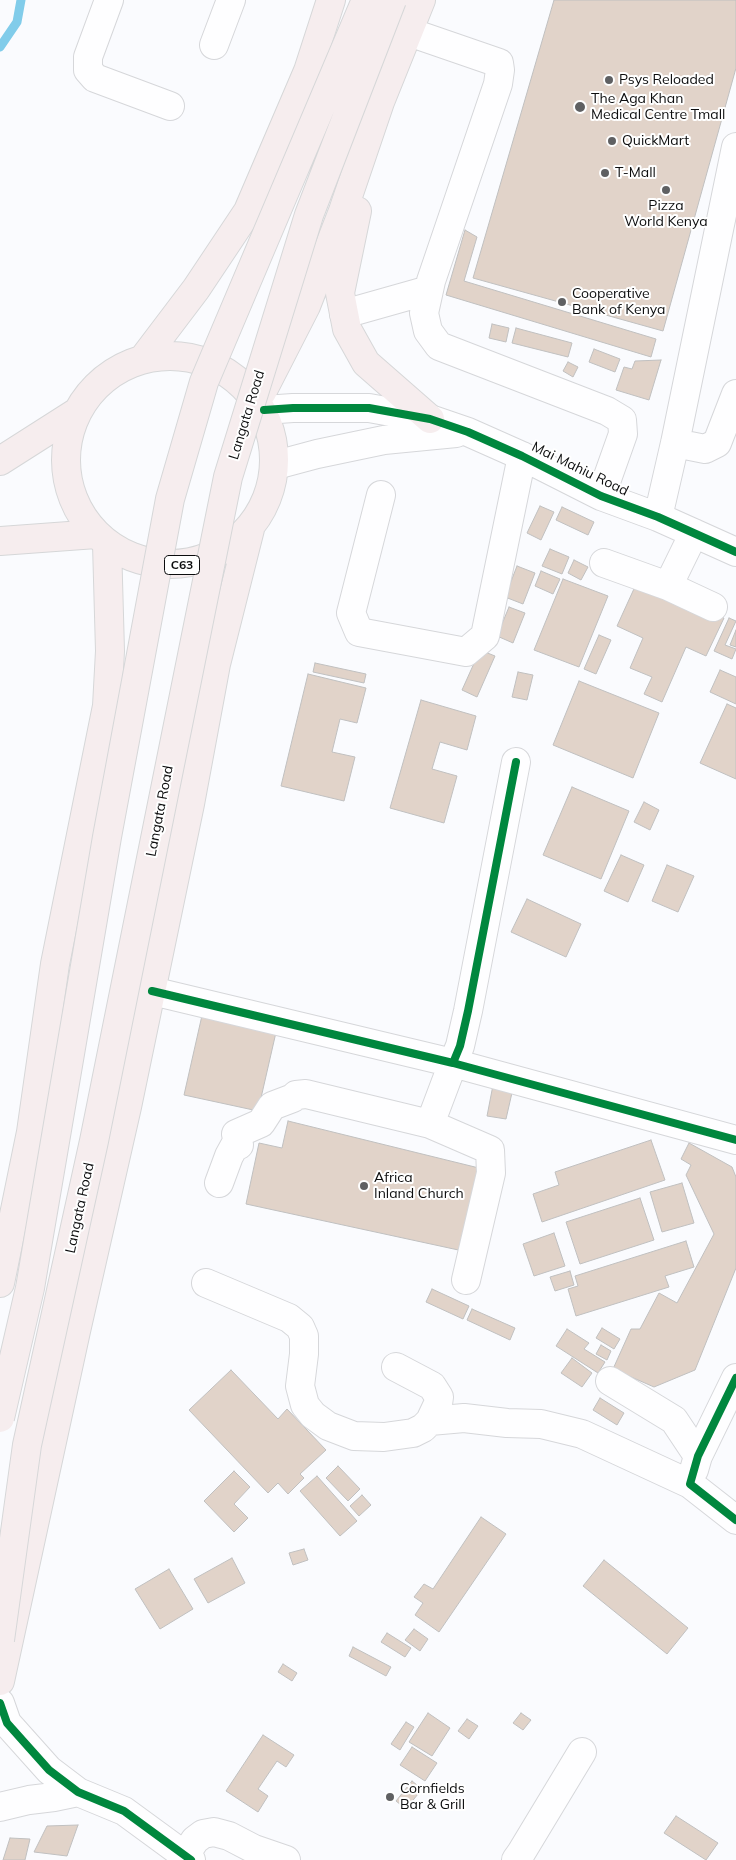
<!DOCTYPE html>
<html>
<head>
<meta charset="utf-8">
<style>
	body { margin:0 }
	canvas { display:block; background:#fafbfe }
</style>
</head>
<body>
<canvas width="736" height="1860"></canvas>
<script>
const ctx = document.querySelector('canvas').getContext('2d');
ctx.lineJoin = 'round';
const toPath = rows => new Path2D(rows.map(r => 'M' + r).join(''));
function strokePath(path, color, width, dash) { ctx.strokeStyle = color; ctx.lineWidth = width; ctx.lineCap = dash ? 'butt' : 'round'; ctx.setLineDash(dash || []); ctx.stroke(path); }
function fill(path, color) { ctx.fillStyle = color; ctx.fill(path, 'evenodd'); }
function label(font, color, halo, rows, align = 'center') {
  ctx.font = font + ' Mulish,sans-serif'; ctx.lineWidth = 4; ctx.setLineDash([]); ctx.textBaseline = 'middle'; ctx.strokeStyle = halo; ctx.fillStyle = color; for (const [text, x, y, turn = 0] of rows) {
    ctx.save(); ctx.translate(x, y); ctx.rotate((+turn || 0) * Math.PI / 180); ctx.textAlign = isNaN(turn) ? turn : align; if (halo) ctx.strokeText(text, 0, 0); ctx.fillText(text, 0, 0); ctx.restore();
  }
}
strokePath(toPath([
	[0,47,17,22,21,0]
]), '#81ccea', 9);
const building = toPath([
	[554,0,736,0,736,68,663,331,473,278,554,0],
	[465,230,477,237,464,281,656,339,651,357,446,295,465,230],
	[492,324,509,328,506,342,489,338,492,324],
	[516,328,572,343,568,357,512,343,516,328],
	[594,349,620,359,615,372,589,362,594,349],
	[661,360,649,400,616,390,624,367,632,369,635,361,661,360],
	[568,362,578,367,573,377,563,371,568,362],
	[540,506,554,512,541,540,527,533,540,506],
	[562,507,594,522,588,535,556,520,562,507],
	[550,549,569,557,562,574,542,566,550,549],
	[574,560,588,567,581,580,568,573,574,560],
	[517,566,535,573,523,604,505,597,517,566],
	[541,571,560,579,553,594,535,586,541,571],
	[563,579,608,596,579,667,534,650,563,579],
	[638,580,724,618,706,656,686,647,662,702,644,694,652,677,630,668,643,638,617,626,638,580],
	[509,607,525,613,513,643,497,636,509,607],
	[729,618,736,621,725,645,736,649,732,659,714,651,729,618],
	[736,630,736,647,730,645,736,630],
	[599,635,611,640,596,674,584,669,599,635],
	[480,650,495,656,477,697,462,690,480,650],
	[315,663,366,674,364,683,313,672,315,663],
	[720,670,736,677,736,704,710,692,720,670],
	[518,672,533,675,527,700,512,697,518,672],
	[308,674,366,688,357,723,340,719,332,752,355,757,344,801,281,786,308,674],
	[579,681,659,713,633,778,553,745,579,681],
	[421,700,476,716,467,750,440,742,432,769,457,776,444,823,390,808,421,700],
	[727,704,736,708,736,779,700,763,727,704],
	[572,787,629,811,601,879,543,855,572,787],
	[644,802,659,810,650,830,634,822,644,802],
	[621,855,644,865,628,902,604,891,621,855],
	[667,865,694,876,678,912,652,901,667,865],
	[527,899,581,924,566,957,511,932,527,899],
	[203,1011,277,1028,258,1111,184,1095,203,1011],
	[494,1080,514,1084,506,1119,487,1116,494,1080],
	[288,1121,483,1169,463,1251,246,1204,259,1143,282,1148,288,1121],
	[651,1140,665,1180,542,1222,533,1194,559,1185,555,1172,651,1140],
	[689,1143,732,1167,736,1177,736,1268,695,1370,654,1387,613,1369,631,1329,640,1329,659,1293,677,1303,714,1234,686,1175,691,1165,681,1159,689,1143],
	[682,1183,694,1223,662,1232,650,1192,682,1183],
	[640,1198,654,1240,580,1264,566,1222,640,1198],
	[554,1233,565,1266,534,1276,523,1244,554,1233],
	[686,1241,694,1267,665,1276,669,1287,576,1316,568,1289,578,1286,575,1276,686,1241],
	[570,1271,574,1285,555,1291,550,1277,570,1271],
	[432,1289,469,1306,463,1319,426,1302,432,1289],
	[472,1309,515,1328,510,1340,467,1320,472,1309],
	[602,1328,620,1339,614,1349,596,1338,602,1328],
	[567,1329,589,1343,584,1349,605,1362,598,1373,556,1346,567,1329],
	[601,1345,611,1351,607,1360,596,1354,601,1345],
	[572,1358,592,1373,582,1387,561,1373,572,1358],
	[231,1370,278,1419,287,1409,326,1450,300,1474,304,1478,288,1494,278,1483,268,1493,189,1410,231,1370],
	[600,1398,624,1413,617,1425,593,1410,600,1398],
	[338,1466,360,1489,348,1501,326,1478,338,1466],
	[234,1471,250,1487,234,1504,248,1518,234,1532,204,1501,234,1471],
	[317,1476,357,1521,340,1536,300,1491,317,1476],
	[362,1495,371,1505,359,1516,350,1506,362,1495],
	[481,1517,506,1534,439,1632,415,1615,423,1603,414,1597,424,1584,433,1589,481,1517],
	[304,1549,308,1560,293,1565,289,1553,304,1549],
	[232,1558,245,1583,208,1603,194,1579,232,1558],
	[604,1560,688,1628,667,1654,583,1586,604,1560],
	[169,1569,193,1609,160,1629,135,1589,169,1569],
	[414,1629,428,1639,420,1651,405,1640,414,1629],
	[387,1633,411,1648,405,1657,381,1642,387,1633],
	[353,1647,391,1667,386,1676,349,1656,353,1647],
	[283,1664,297,1673,292,1681,278,1672,283,1664],
	[428,1713,450,1728,432,1756,409,1742,428,1713],
	[521,1713,531,1720,523,1730,513,1723,521,1713],
	[467,1719,478,1726,469,1739,458,1731,467,1719],
	[406,1722,414,1727,400,1750,391,1744,406,1722],
	[263,1735,294,1755,286,1767,277,1761,258,1789,268,1796,258,1812,226,1791,263,1735],
	[412,1747,437,1763,425,1781,400,1765,412,1747],
	[412,1781,422,1789,406,1809,396,1801,412,1781],
	[676,1816,718,1843,706,1860,664,1833,676,1816],
	[78,1825,67,1856,34,1852,47,1826,78,1825],
	[10,1838,30,1839,25,1860,3,1860,10,1838]
]);
fill(building, '#e1d3c9');
strokePath(building, '#c0c0c0', 1);
const minor = toPath([
	[109,0,88,57,88,70,95,78,170,106],
	[409,32,499,63,500,70,498,84,431,281,424,313,428,331,439,346,607,411,622,420,623,434,601,496],
	[214,45,231,0],
	[344,314,429,290],
	[264,410,293,408,369,408,430,419,468,432,522,456,601,496,658,517,736,552],
	[675,443,705,449,717,443,736,394],
	[276,465,317,454,384,440,456,433],
	[381,495,351,613,359,632,466,652,485,636,522,456],
	[658,517,675,443,736,147],
	[604,563,668,586,713,607],
	[668,586,694,533],
	[516,762,468,1011,460,1046,453,1063,736,1140],
	[152,991,453,1063,430,1124,490,1150,491,1173,466,1280],
	[219,1183,229,1156,235,1145,239,1145,236,1134,261,1123,272,1106,293,1098,296,1095,306,1094,430,1124],
	[206,1283,289,1318,300,1327,304,1336,304,1354,300,1386,305,1405,313,1415,328,1426,354,1436,384,1437,413,1433,423,1428,430,1421,438,1404,439,1397,432,1386,396,1367],
	[610,1381,674,1420,698,1456],
	[430,1421,464,1418,507,1423,541,1424,582,1434,690,1484,736,1520],
	[694,1470,698,1456,736,1378],
	[0,1703,7,1723,49,1770,78,1792,124,1811,191,1860],
	[0,1807,29,1800,54,1797,78,1792],
	[182,1860,195,1840,203,1834,214,1832,229,1836,254,1849,286,1860],
	[516,1860,521,1853,582,1752]
]);
const major = toPath([
	[357,211,340,293,347,329,366,363,430,419],
	'66 460a104 104 0 1 1 208 0a104 104 0 1 1-208 0Z',
	[143,359,196,289,248,211,308,71,331,0],
	[262,392,306,306,343,211,380,102,421,0],
	[0,461,77,412],
	[0,541,96,534],
	[0,1283,31,1132,55,964,107,706,110,651,107,544],
	[0,1681,76,1331,127,1107,190,804,216,664,250,529]
]);
strokePath(minor, '#d6d7da', 30);
strokePath(major, '#d6d7d8', 30);
strokePath(minor, '#fefeff', 28);
strokePath(major, '#f6edee', 28);
const majorBridge = toPath([
	[0,1418,30,1288,107,837,170,499,204,382,366,0],
	[0,1640,27,1445,94,1141,228,477,309,215,392,0]
]);
strokePath(majorBridge, '#d6d7d8', 30, []);
strokePath(majorBridge, '#f6edee', 28);
strokePath(toPath([
	[264,410,293,408,369,408,430,419,468,432,522,456,601,496,658,517,736,552],
	[516,762,468,1011,460,1046,453,1063,736,1140],
	[152,991,453,1063],
	[736,1378,698,1456,690,1484,736,1520],
	[0,1703,7,1723,49,1770,78,1792,124,1811,191,1860]
]), '#00873e', 8);
for (const [x, y, r, color] of [
	[609,80,5,"#5f6062"],
	[580,107,6,"#5f6062"],
	[612,141,5,"#5f6062"],
	[605,173,5,"#5f6062"],
	[666,190,5,"#5f6062"],
	[562,302,5,"#5f6062"],
	[364,1186,5,"#5f6062"],
	[390,1797,5,"#5f6062"]
]) { const dot = new Path2D(); dot.arc(x, y, r, 0, 2 * Math.PI); ctx.fillStyle = color; ctx.fill(dot); strokePath(dot, '#fff', 2); }
for (const [x, y, w] of [
	[182,565,35]
]) { const box = new Path2D(); box.roundRect(x - w / 2, y - 9.5, w, 19, 4); ctx.fillStyle = '#fff'; ctx.fill(box); strokePath(box, '#0c0d0e', 1); }
label('bold 12px', '#0c0d0e', null, [
	["C63",182,565]
]);
label('14px', '#0c0d0e', '#fff', [
	["Psys Reloaded",619,80],
	["The Aga Khan",591,99],
	["Medical Centre Tmall",591,115],
	["QuickMart",622,141],
	["T-Mall",615,173],
	["Pizza",666,206,"center"],
	["World Kenya",666,222,"center"],
	["Cooperative",572,294],
	["Bank of Kenya",572,310],
	["Africa",374,1178],
	["Inland Church",374,1194],
	["Cornfields",400,1789],
	["Bar & Grill",400,1805]
], 'left');
label('14px', '#0c0d0e', '#fff', [
	["Langata Road",247,415,-73],
	["Mai Mahiu Road",580,469,26],
	["Langata Road",160,811,-79],
	["Langata Road",80,1208,-78]
]);
</script>
</body>
</html>
